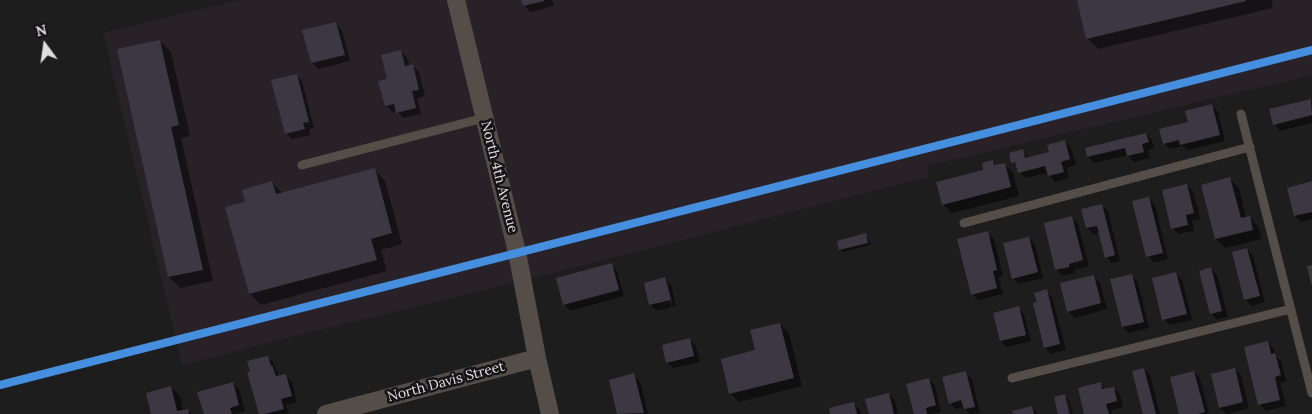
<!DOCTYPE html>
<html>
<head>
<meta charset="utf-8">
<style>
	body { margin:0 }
	#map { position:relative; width:1312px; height:414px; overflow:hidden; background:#1e1d1e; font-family:Lora,serif }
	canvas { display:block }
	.north { position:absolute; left:20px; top:20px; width:50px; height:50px; -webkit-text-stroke:4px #161316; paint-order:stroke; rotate:346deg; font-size:14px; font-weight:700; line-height:20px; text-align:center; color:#e0dee0 }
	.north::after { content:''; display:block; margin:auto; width:18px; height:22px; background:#e0dee0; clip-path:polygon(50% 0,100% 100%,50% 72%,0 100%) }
</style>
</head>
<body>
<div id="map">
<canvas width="1312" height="414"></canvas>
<div class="north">N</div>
</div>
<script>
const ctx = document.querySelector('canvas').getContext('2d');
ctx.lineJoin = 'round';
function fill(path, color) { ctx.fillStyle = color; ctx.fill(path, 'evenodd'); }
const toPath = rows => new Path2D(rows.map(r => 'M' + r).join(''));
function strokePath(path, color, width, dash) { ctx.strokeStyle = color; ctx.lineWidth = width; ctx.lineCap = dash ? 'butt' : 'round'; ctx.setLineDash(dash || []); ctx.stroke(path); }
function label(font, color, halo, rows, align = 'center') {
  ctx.font = font + ' Lora,serif'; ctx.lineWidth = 5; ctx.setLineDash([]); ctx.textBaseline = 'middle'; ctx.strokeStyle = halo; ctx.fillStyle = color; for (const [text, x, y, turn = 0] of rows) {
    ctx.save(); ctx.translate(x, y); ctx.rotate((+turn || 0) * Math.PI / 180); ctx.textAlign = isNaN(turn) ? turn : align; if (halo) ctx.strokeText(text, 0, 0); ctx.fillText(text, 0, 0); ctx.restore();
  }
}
fill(toPath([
	[240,0,1312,0,1312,75,927,166,929,177,540,276,283,339,182,365,103,33]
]), '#282128');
fill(toPath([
	[523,0,552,0,554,6,530,12,524,5],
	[1078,0,1271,0,1273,8,1098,49,1087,38],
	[336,23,342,30,350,61,318,69,312,63],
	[160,41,171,52,190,136,181,138,213,281,180,288,169,277],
	[401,51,407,58,410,66,413,66,419,72,425,96,417,98,421,114,403,118,397,111,392,112,386,105,389,80],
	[296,75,302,81,314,128,309,129,310,135,292,139,286,133],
	[1311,100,1312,101,1312,123,1280,131,1274,124],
	[1212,106,1218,112,1225,141,1188,150,1183,146,1170,149,1164,143],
	[1146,134,1152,140,1154,148,1148,150,1150,158,1134,162,1128,155,1095,163,1088,157,1086,149],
	[1065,141,1071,148,1076,165,1067,168,1069,178,1055,182,1049,175,1048,173,1025,178,1019,172,1018,167,1013,162,1022,151,1029,158,1051,153],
	[993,161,997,166,1004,164,1013,173,1019,196,952,213,943,204,985,171],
	[374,169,385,181,402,244,381,250,387,271,261,305,250,294,227,208,246,203,272,183,283,194],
	[1230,179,1239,188,1246,218,1249,217,1258,226,1262,239,1225,248,1216,239],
	[1312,182,1312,219,1301,222,1295,216],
	[1186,185,1193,191,1200,219,1192,221,1194,231,1179,234,1172,228],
	[1148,198,1155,205,1168,259,1154,263,1148,256],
	[1102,205,1108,211,1120,261,1112,263,1106,257,1100,232,1094,234,1087,228],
	[1072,218,1078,224,1089,266,1074,270,1075,273,1063,276,1056,269],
	[987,233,994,239,1003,276,998,277,1003,294,978,300,972,294],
	[866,235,868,238,870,245,843,252,840,250],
	[1028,238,1035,244,1043,278,1019,284,1013,278],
	[1247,249,1253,256,1265,302,1252,306,1245,299],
	[611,265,617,271,624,296,570,311,564,304],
	[1211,269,1217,275,1228,317,1217,320,1211,313],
	[1176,274,1182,280,1192,320,1170,325,1164,319],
	[1131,275,1138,282,1149,328,1129,333,1123,327,1111,280],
	[1094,276,1100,283,1107,309,1075,318,1068,311],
	[664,279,671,285,676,306,657,311,651,305,645,284],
	[665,284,668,284,673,306,671,306],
	[1046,291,1052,297,1066,350,1051,354,1045,348],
	[1018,308,1024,314,1031,341,1007,347,1001,341],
	[780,324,789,333,802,386,739,402,730,393],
	[689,339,696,346,700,362,673,368,667,362],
	[1268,343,1274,349,1275,355,1281,361,1286,381,1280,383,1286,406,1266,411,1260,405,1245,348],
	[267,357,274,363,276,370,278,373,279,377,285,375,292,382,297,402,286,405,289,414,260,414],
	[1144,369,1150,375,1160,414,1144,414],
	[1234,369,1241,375,1249,408,1227,414,1220,408],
	[1194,372,1200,378,1209,414,1181,414],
	[966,373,972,379,980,413,970,414,964,407,956,409,950,403],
	[633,375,640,381,648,414,619,414,610,381],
	[929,379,935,386,941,412,931,414,915,414],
	[232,383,239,389,245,411,235,414,205,414],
	[1100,384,1106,390,1113,388,1120,394,1123,407,1111,410,1112,414,1086,414],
	[171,387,180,396,183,411,187,410,192,414,152,414],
	[889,394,895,401,898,414,870,414],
	[1064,395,1070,402,1073,414,1071,414,1068,401,1065,401,1068,414,1059,414],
	[853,403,860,410,861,414,832,414],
	[1032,407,1038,414,1014,414]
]), '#0007');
fill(toPath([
	[521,0,544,0,544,1,523,6],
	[1077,0,1246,0,1246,1,1086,39],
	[336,22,345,55,311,63,302,30],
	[160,40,179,125,171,127,203,270,168,277,117,49],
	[401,50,405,66,413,64,419,90,412,91,416,108,396,113,394,104,385,106,378,81,387,79,381,55],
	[297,74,309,122,303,123,305,129,285,134,271,80],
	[1311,99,1312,115,1273,125,1269,109],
	[1212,104,1220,135,1180,145,1179,140,1163,144,1159,129,1188,122,1185,111],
	[1146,133,1149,142,1142,144,1144,152,1127,156,1125,148,1087,157,1085,148],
	[1065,140,1070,159,1061,162,1064,172,1048,176,1045,166,1018,173,1015,162,1011,163,1009,153,1023,149,1025,158,1049,152,1047,145],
	[993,160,994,165,1005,163,1011,187,942,205,936,182,983,170,982,163],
	[375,168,392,233,371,239,377,260,249,294,225,207,245,202,242,190,272,181,276,194],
	[1230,177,1241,218,1250,216,1253,230,1215,239,1201,185],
	[1312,181,1312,212,1294,216,1287,188],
	[1187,184,1194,213,1186,215,1188,225,1171,229,1162,190],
	[1149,197,1163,253,1146,257,1132,201],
	[1102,204,1115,255,1105,258,1097,226,1086,228,1081,209],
	[1072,216,1083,260,1069,264,1069,267,1055,270,1044,223],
	[988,231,997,270,993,271,997,288,971,295,957,239],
	[866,233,868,243,839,250,837,241],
	[1029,237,1038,272,1012,279,1003,243],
	[1247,248,1260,296,1244,300,1232,252],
	[612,263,619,290,563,305,556,278],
	[1312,265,1312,284,1311,284,1307,266],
	[1211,267,1222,311,1210,314,1199,271],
	[1176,272,1187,314,1162,320,1152,278],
	[1132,274,1144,322,1122,327,1110,279],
	[1094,275,1101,303,1067,312,1060,283],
	[665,277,671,300,649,305,644,283],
	[1047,289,1060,344,1044,348,1033,303,1037,302,1034,293],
	[1019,306,1026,335,1000,341,993,313],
	[780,323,794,378,729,394,721,359,755,350,750,330],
	[690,338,694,356,666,363,662,345],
	[1268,341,1271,354,1275,353,1281,375,1275,377,1280,400,1258,405,1244,347],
	[268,356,271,366,272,365,276,376,286,374,292,396,281,399,284,409,265,414,259,414,247,372,250,371,247,361],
	[1144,368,1156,414,1143,414,1132,371],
	[1235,368,1243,402,1219,408,1211,374],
	[966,371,975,407,964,409,961,400,949,404,942,377],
	[1194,371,1205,412,1198,414,1179,414,1170,377],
	[634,373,644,413,617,414,609,380],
	[929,378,936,405,926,408,927,414,914,414,906,384],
	[233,382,239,405,230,408,232,414,204,414,197,392],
	[1101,382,1102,389,1114,387,1117,401,1106,404,1109,414,1084,414,1078,388],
	[171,386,177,411,188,409,189,414,151,414,146,393],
	[889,393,894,414,869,414,865,399],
	[1065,394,1069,414,1058,414,1054,397],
	[854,402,857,414,830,414,829,408],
	[1032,406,1034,414,1013,414,1012,411]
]), '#3c3843');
strokePath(toPath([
	[1241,114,1312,393],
	[302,165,484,118],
	[964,223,1250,147],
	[1012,378,1291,309]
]), '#544d48', 9);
strokePath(toPath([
	[456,0,517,252,537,358,550,414],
	[326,414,537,358]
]), '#544d48', 18);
strokePath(toPath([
	[0,385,1312,50]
]), '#468fdf', 8);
label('14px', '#e0dee0', '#161316', [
	["North 4th Avenue",499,177,76],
	["North Davis Street",446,382,-15]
]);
</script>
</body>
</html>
